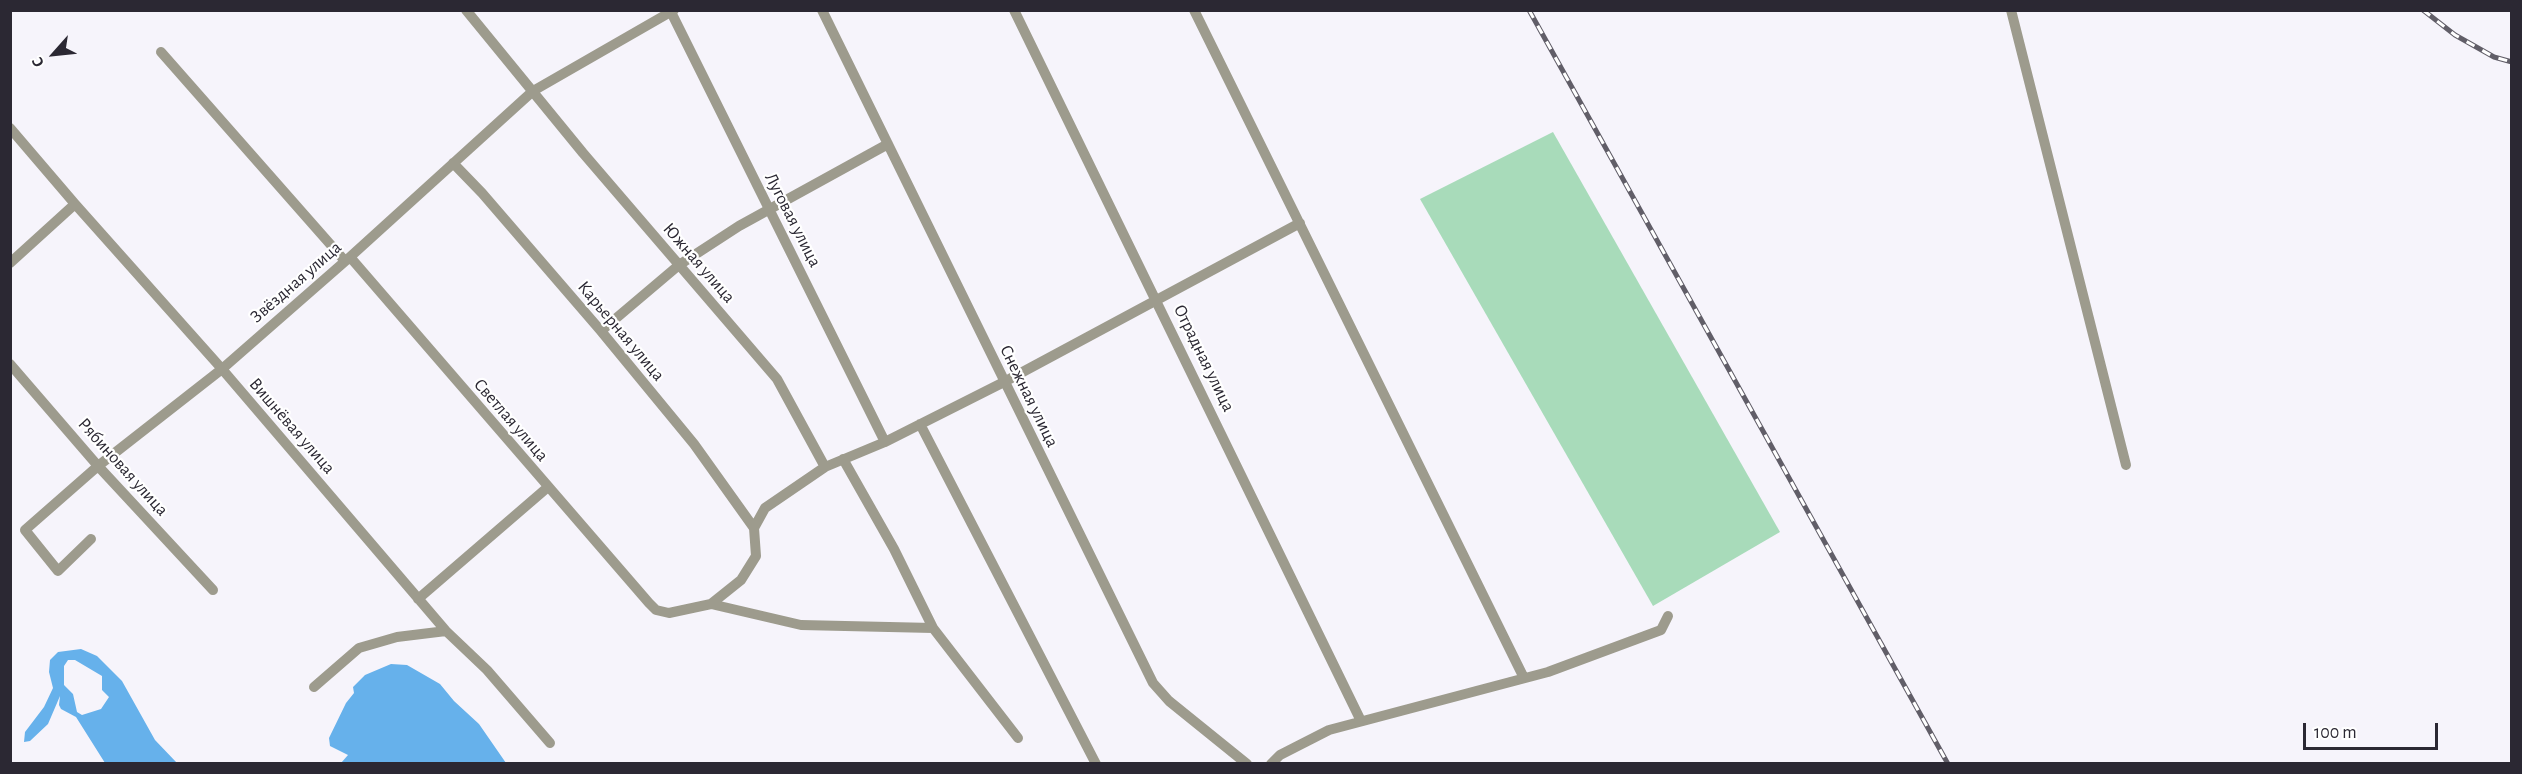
<!DOCTYPE html>
<html>
<head>
<meta charset="utf-8">
<style>
	body { margin:0 }
	#map { position:relative; width:2522px; height:774px; overflow:hidden; background:#f6f4fb; font-family:"Alegreya Sans",sans-serif }
	canvas { display:block }
	.frame { position:absolute; inset:0; border:12px solid #2b2833; pointer-events:none }
	.north { position:absolute; left:24px; top:24px; width:60px; height:60px; -webkit-text-stroke:4px #fff; paint-order:stroke; rotate:243deg; font-size:16px; font-weight:700; line-height:24px; text-align:center; color:#2b2833 }
	.north::after { content:''; display:block; margin:auto; width:21px; height:27px; background:#2b2833; clip-path:polygon(50% 0,100% 100%,50% 72%,0 100%) }
	.scale { position:absolute; left:2303px; top:723px; width:135px; height:27px; box-sizing:border-box; border:3px solid #2b2833; border-top:0; padding-left:8px; font-size:18px; line-height:21px; white-space:nowrap; color:#2b2833; -webkit-text-stroke:4px #fff; paint-order:stroke }
</style>
</head>
<body>
<div id="map">
<canvas width="2522" height="774"></canvas>
<div class="frame"></div>
<div class="north">С</div>
<div class="scale">100 m</div>
</div>
<script>
const ctx = document.querySelector('canvas').getContext('2d');
ctx.lineJoin = 'round';
function fill(path, color) { ctx.fillStyle = color; ctx.fill(path, 'evenodd'); }
const toPath = rows => new Path2D(rows.map(r => 'M' + r).join(''));
function strokePath(path, color, width, dash) { ctx.strokeStyle = color; ctx.lineWidth = width; ctx.lineCap = dash ? 'butt' : 'round'; ctx.setLineDash(dash || []); ctx.stroke(path); }
function label(font, color, halo, rows, align = 'center') {
  ctx.font = font + ' "Alegreya Sans",sans-serif'; ctx.lineWidth = 4.5; ctx.setLineDash([]); ctx.textBaseline = 'middle'; ctx.strokeStyle = halo; ctx.fillStyle = color; for (const [text, x, y, turn = 0] of rows) {
    ctx.save(); ctx.translate(x, y); ctx.rotate((+turn || 0) * Math.PI / 180); ctx.textAlign = isNaN(turn) ? turn : align; if (halo) ctx.strokeText(text, 0, 0); ctx.fillText(text, 0, 0); ctx.restore();
  }
}
fill(toPath([
	[1553,132,1780,532,1653,606,1420,199]
]), '#a8dbba');
fill(toPath([
	[81,649,97,656,122,681,155,740,177,763,105,763,76,717,61,709,59,705,60,696,48,724,30,741,24,742,25,732,44,707,53,688,49,672,50,660,58,652],
	[68,660,75,660,102,676,102,690,109,697,101,709,82,715,77,712,73,694,64,685,64,666],
	[391,664,407,665,440,684,454,701,479,724,506,763,341,763,348,755,330,746,329,738,346,703,354,693,353,687,365,675]
]), '#66b1eb');
strokePath(toPath([
	[466,10,583,153,777,379,825,467],
	[670,10,885,442],
	[822,10,1153,683,1169,701,1247,764],
	[1014,10,1361,721],
	[1194,10,1524,678],
	[2011,10,2126,465],
	[161,52,345,261],
	[10,128,75,204,222,369,446,631,487,670,550,743],
	[453,163,482,193,601,331,694,444,754,528],
	[350,257,649,603,656,610,669,613,711,604,741,580,756,556,754,528,765,508,825,467,885,442,1004,382,1300,223],
	[10,263,75,204],
	[601,331,679,265,739,226,888,144],
	[10,364,98,466,213,590],
	[920,424,1096,764],
	[843,459,894,549,933,628,1018,738],
	[91,539,58,571,25,530,98,466,222,369,350,257,533,91,674,10],
	[418,599,548,487],
	[711,604,801,625,933,628],
	[314,687,359,648,397,637,446,631],
	[1271,764,1280,755,1329,730,1548,672,1661,630,1668,616]
]), '#9d9b8d', 10);
const rail = toPath([
	[1529,10,1948,764],
	[2423,10,2455,35,2494,57,2512,62]
]);
strokePath(rail, '#615e68', 5);
strokePath(rail, '#fff', 3, [9]);
label('18px', '#2b2833', '#fff', [
	["Луговая улица",793,220,63],
	["Южная улица",699,263,49],
	["Звёздная улица",296,282,-41],
	["Карьерная улица",621,331,50],
	["Отрадная улица",1204,358,64],
	["Снежная улица",1029,396,64],
	["Светлая улица",511,420,49],
	["Вишнёвая улица",292,426,49],
	["Рябиновая улица",123,467,48]
]);
</script>
</body>
</html>
